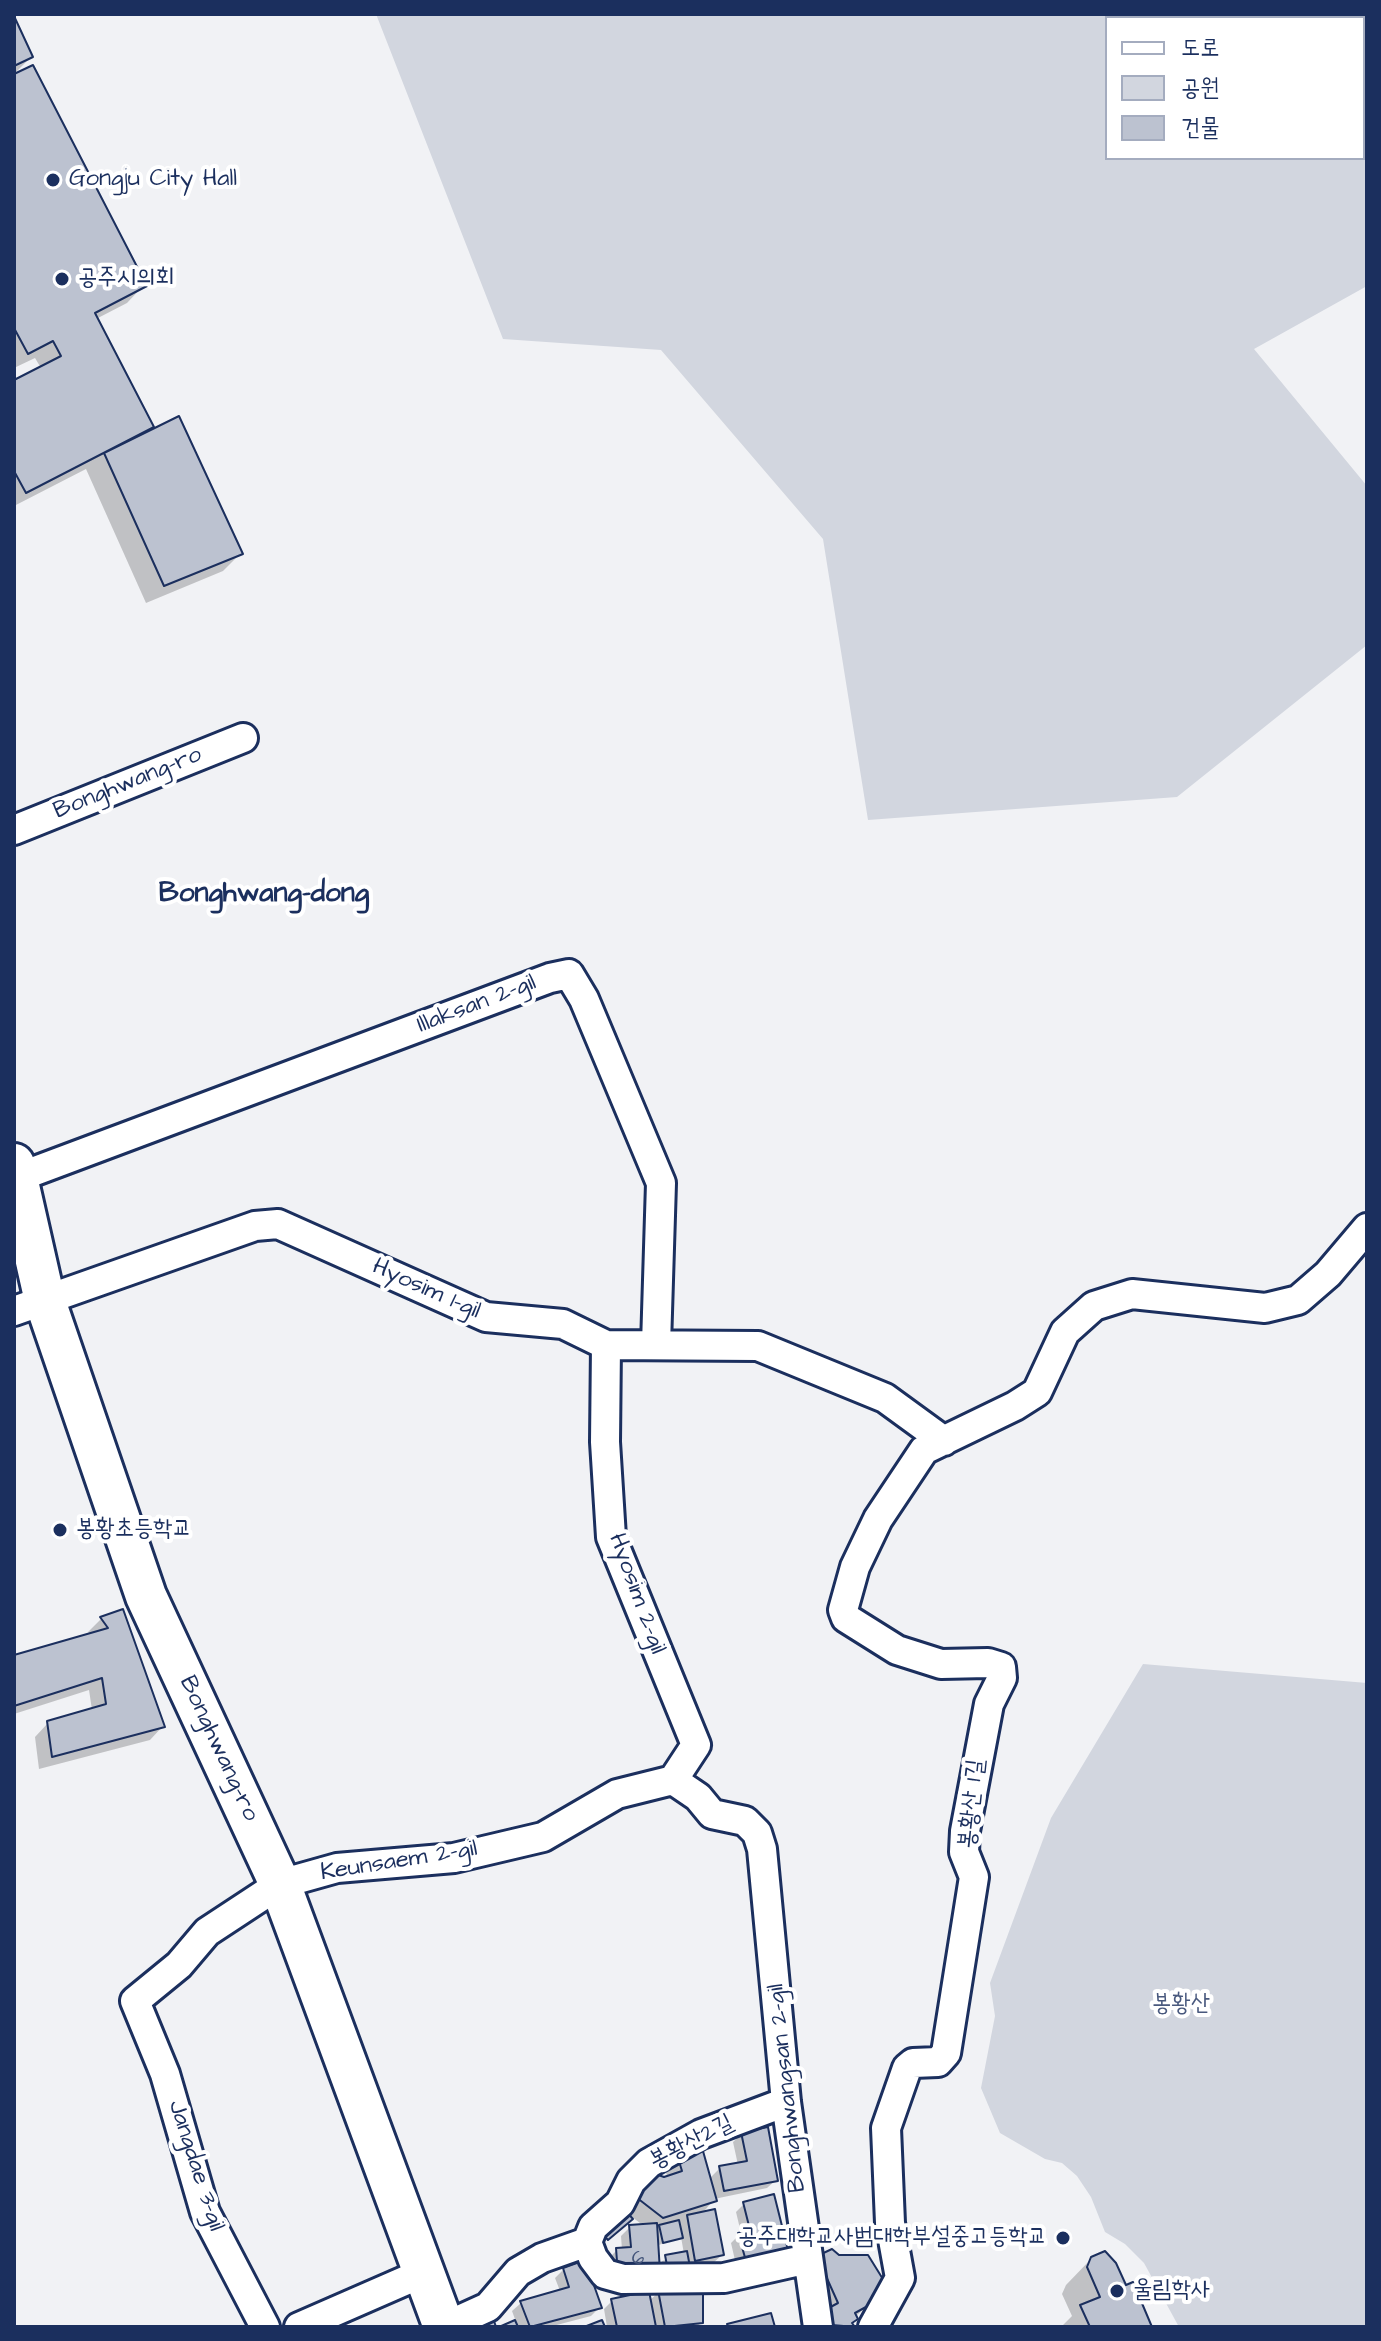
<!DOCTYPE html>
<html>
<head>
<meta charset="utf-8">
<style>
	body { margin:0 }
	#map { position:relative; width:1381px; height:2341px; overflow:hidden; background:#f1f2f5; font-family:"Architects Daughter","Poor Story",sans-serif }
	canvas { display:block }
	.frame { position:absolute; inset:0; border:16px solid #1b2f5e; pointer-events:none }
	.legend { position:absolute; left:1105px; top:16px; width:260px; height:144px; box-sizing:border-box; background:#fff; border:2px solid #a4acbf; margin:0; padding:10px 14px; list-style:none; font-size:24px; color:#1b2f5e }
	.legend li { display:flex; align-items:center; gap:16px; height:40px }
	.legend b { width:40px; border:2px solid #a4acbf }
</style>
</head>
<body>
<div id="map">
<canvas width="1381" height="2341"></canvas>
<div class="frame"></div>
<ul class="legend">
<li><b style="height:10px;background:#fff"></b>도로</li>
<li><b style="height:22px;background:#d2d6df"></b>공원</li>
<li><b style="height:22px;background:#bcc2d0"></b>건물</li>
</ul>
</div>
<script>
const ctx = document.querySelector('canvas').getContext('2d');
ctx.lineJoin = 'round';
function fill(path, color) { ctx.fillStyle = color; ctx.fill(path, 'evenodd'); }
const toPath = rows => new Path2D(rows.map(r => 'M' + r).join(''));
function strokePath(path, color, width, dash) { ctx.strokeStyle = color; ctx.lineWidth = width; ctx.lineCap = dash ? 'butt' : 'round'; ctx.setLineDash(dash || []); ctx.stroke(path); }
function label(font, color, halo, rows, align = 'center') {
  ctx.font = font + ' "Architects Daughter","Poor Story",sans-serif'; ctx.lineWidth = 8; ctx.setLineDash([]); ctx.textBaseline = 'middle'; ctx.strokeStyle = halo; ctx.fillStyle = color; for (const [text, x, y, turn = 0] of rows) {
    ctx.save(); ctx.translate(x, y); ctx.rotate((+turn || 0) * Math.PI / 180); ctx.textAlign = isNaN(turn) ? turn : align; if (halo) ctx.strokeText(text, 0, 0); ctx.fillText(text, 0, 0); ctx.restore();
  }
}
fill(toPath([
	[376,14,1367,14,1367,286,1254,349,1367,486,1367,645,1177,797,868,820,823,539,661,350,503,339],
	[1107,18,1363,18,1363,158,1107,158],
	[1143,1664,1367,1683,1367,2327,1179,2327,1144,2263,1125,2244,1105,2232,1091,2197,1077,2176,1062,2163,1045,2159,1000,2133,981,2088,995,2016,990,1983,1051,1818]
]), '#d2d6df');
fill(toPath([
	[14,21,31,57,14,74],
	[14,76,144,285,127,303,96,319,154,431,241,553,223,571,146,603,86,469,14,506,14,382,41,368,35,358,14,368],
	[122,1611,163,1726,150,1740,39,1769,35,1737,48,1723,92,1710,89,1690,14,1714,14,1657,91,1635,88,1632,101,1619],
	[742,2134,776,2180,767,2188,714,2199,702,2214,722,2255,713,2263,664,2274,662,2261,684,2254,681,2237,656,2246,610,2282,608,2259,617,2250,622,2250,621,2236,630,2227,644,2226,632,2217,603,2242,596,2234,620,2208,668,2178,666,2173,680,2159,709,2179,720,2168,738,2165,733,2142],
	[744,2204,786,2250,737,2269,731,2243,741,2233,736,2212],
	[832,2251,872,2302,855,2317,852,2327,814,2327,805,2271],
	[1092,2258,1125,2288,1150,2327,1061,2327,1072,2316,1062,2294,1066,2285],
	[564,2269,599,2308,591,2316,549,2327,504,2327,516,2322,512,2311,521,2303,560,2291,555,2278],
	[659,2292,701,2322,697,2327,607,2327,604,2309,612,2301,649,2301]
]), '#0003');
const building = toPath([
	[14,16,33,57,14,66,14,16],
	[33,65,147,286,95,313,154,427,26,493,14,471,14,380,61,356,53,341,28,354,14,328,14,74,33,65],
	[179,416,243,554,164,586,104,453,179,416],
	[123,1609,165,1727,52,1757,47,1721,106,1704,102,1678,14,1706,14,1655,108,1628,100,1617,123,1609],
	[768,2127,778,2181,724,2191,719,2166,747,2161,741,2132,768,2127],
	[703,2151,717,2201,663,2218,632,2194,650,2172,664,2177,682,2171,678,2158,703,2151],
	[774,2194,788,2250,746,2261,738,2233,750,2230,743,2202,774,2194],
	[624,2209,633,2219,608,2240,598,2229,624,2209],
	[715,2209,724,2255,695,2261,687,2215,715,2209],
	[679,2220,683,2238,663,2243,659,2225,679,2220],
	[657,2223,660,2272,618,2275,616,2248,631,2247,629,2225,657,2223],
	[832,2249,839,2255,868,2255,886,2284,872,2296,875,2302,855,2313,858,2319,852,2323,855,2327,832,2325,825,2310,838,2303,817,2256,832,2249],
	[687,2251,690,2267,668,2271,665,2255,687,2251],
	[1105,2251,1116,2263,1126,2285,1133,2282,1152,2327,1090,2327,1080,2305,1100,2297,1087,2267,1091,2257,1105,2251],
	[585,2260,602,2308,530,2327,520,2301,569,2287,563,2268,585,2260],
	[703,2285,703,2323,665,2327,658,2290,703,2285],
	[649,2291,656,2327,617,2327,611,2299,649,2291],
	[771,2313,775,2327,728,2327,727,2324,771,2313],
	[492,2315,496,2327,462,2327,492,2315],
	[515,2320,518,2327,499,2327,515,2320],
	[602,2320,605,2327,584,2327,602,2320]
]);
fill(building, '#bcc2d0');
strokePath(building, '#1b2f5e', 2);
const street = toPath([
	[14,830,243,738],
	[19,1177,550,978,569,974,584,999,661,1183,656,1345],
	[14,1311,255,1226,278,1224,486,1317,563,1324,606,1345,758,1346,885,1398,944,1441],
	[606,1345,605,1442,611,1537,696,1745,673,1780],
	[587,2242,593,2258,605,2274,623,2279,724,2278,808,2259],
	[265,2327,205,2212,165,2074,135,2001,179,1965,207,1932,280,1884,337,1868,454,1858,543,1837,617,1794,673,1780,698,1797,712,1814,745,1821,757,1833,762,1849,786,2102,818,2327],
	[299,2327,425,2272],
	[444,2327,488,2307,518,2272,542,2258,587,2242,593,2227,620,2203,631,2181,649,2163,701,2134,786,2102],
	[873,2327,900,2278,890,2223,886,2128,907,2068,913,2063,938,2062,946,2053,974,1877,964,1852,965,1831,989,1704,1002,1678,1001,1667,988,1663,941,1664,897,1650,846,1618,843,1610,855,1567,878,1519,924,1450,1015,1406,1037,1392,1065,1332,1094,1306,1132,1294,1265,1308,1298,1300,1328,1274,1367,1228]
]);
const secondary = toPath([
	[14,1164,45,1301,146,1596,280,1884,444,2327]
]);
strokePath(street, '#1b2f5e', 34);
strokePath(secondary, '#1b2f5e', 46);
strokePath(street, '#fff', 28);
strokePath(secondary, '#fff', 40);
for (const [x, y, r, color] of [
	[53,180,8,"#1b2f5e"],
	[62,279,8,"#1b2f5e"],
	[60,1530,8,"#1b2f5e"],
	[1063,2238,8,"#1b2f5e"],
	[1117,2291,8,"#1b2f5e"]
]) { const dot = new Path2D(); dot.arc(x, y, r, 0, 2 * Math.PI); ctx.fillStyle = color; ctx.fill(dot); strokePath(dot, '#fff', 3); }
label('20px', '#43547a', null, [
	["6",638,2260]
]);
label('24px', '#1b2f5e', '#fff', [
	["Gongju City Hall",69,180],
	["공주시의회",78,279],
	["봉황초등학교",76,1530],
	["공주대학교사범대학부설중고등학교",1047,2238,"right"],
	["울림학사",1133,2291]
], 'left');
label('24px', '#1b2f5e', '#fff', [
	["Bonghwang-ro",128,784,-22],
	["Illaksan 2-gil",477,1005,-21],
	["Hyosim 1-gil",426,1290,24],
	["Hyosim 2-gil",636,1594,70],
	["Bonghwang-ro",218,1749,65],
	["봉황산 1길",973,1804,-84],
	["Keunsaem 2-gil",399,1862,-9],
	["Bonghwangsan 2-gil",788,2088,-96],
	["봉황산2길",692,2143,-27],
	["Jangdae 3-gil",195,2166,72]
]);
label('24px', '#49597e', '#fff', [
	["봉황산",1181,2005]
]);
label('bold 28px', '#1b2f5e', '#fff', [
	["Bonghwang-dong",264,895]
]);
</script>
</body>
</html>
